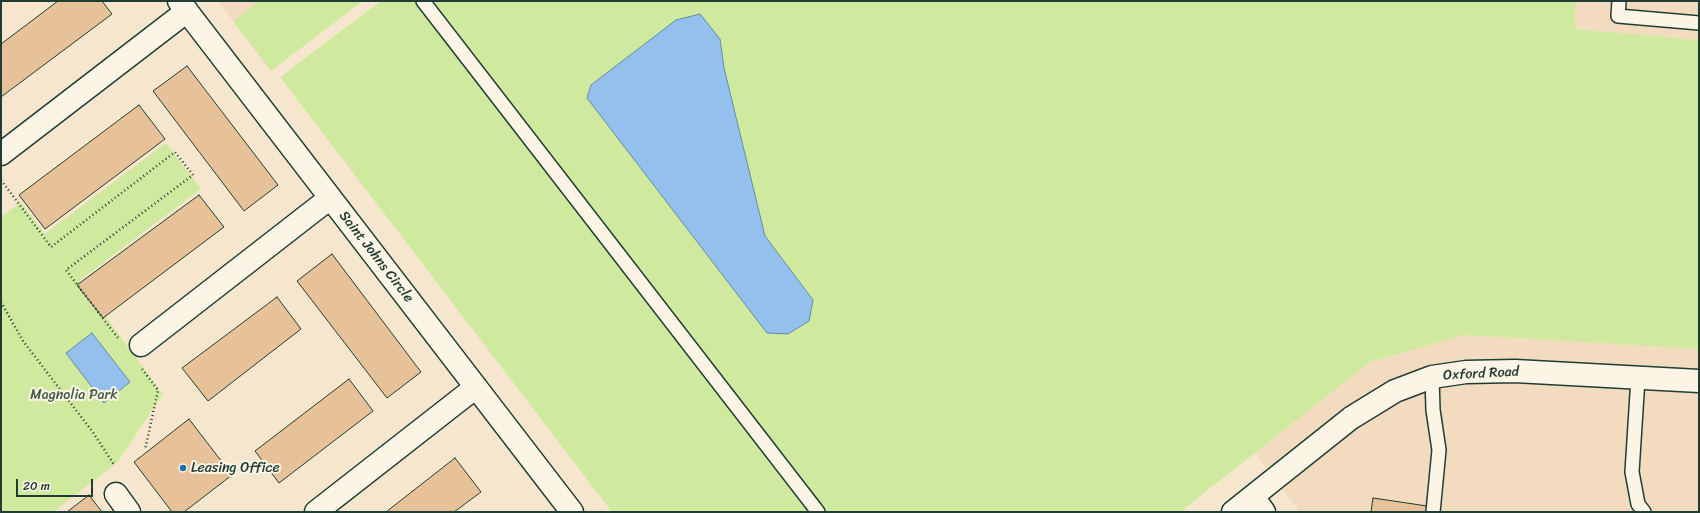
<!DOCTYPE html>
<html>
<head>
<meta charset="utf-8">
<style>
	body { margin:0 }
	#map { position:relative; width:1700px; height:513px; overflow:hidden; background:#f6e6ce; font-family:Sriracha,sans-serif }
	canvas { display:block }
	.frame { position:absolute; inset:0; border:2px solid #1f3d34; pointer-events:none }
	.scale { position:absolute; left:16px; top:479px; width:77px; height:18px; box-sizing:border-box; border:2px solid #1f3d34; border-top:0; padding-left:5px; font-size:12px; line-height:14px; white-space:nowrap; color:#1f3d34; -webkit-text-stroke:3px #fcf5e5; paint-order:stroke }
</style>
</head>
<body>
<div id="map">
<canvas width="1700" height="513"></canvas>
<div class="frame"></div>
<div class="scale">20 m</div>
</div>
<script>
const ctx = document.querySelector('canvas').getContext('2d');
ctx.lineJoin = 'round';
function fill(path, color) { ctx.fillStyle = color; ctx.fill(path, 'evenodd'); }
const toPath = rows => new Path2D(rows.map(r => 'M' + r).join(''));
function strokePath(path, color, width, dash) { ctx.strokeStyle = color; ctx.lineWidth = width; ctx.lineCap = dash ? 'butt' : 'round'; ctx.setLineDash(dash || []); ctx.stroke(path); }
function label(font, color, halo, rows, align = 'center') {
  ctx.font = font + ' Sriracha,sans-serif'; ctx.lineWidth = 4; ctx.setLineDash([]); ctx.textBaseline = 'middle'; ctx.strokeStyle = halo; ctx.fillStyle = color; for (const [text, x, y, turn = 0] of rows) {
    ctx.save(); ctx.translate(x, y); ctx.rotate((+turn || 0) * Math.PI / 180); ctx.textAlign = isNaN(turn) ? turn : align; if (halo) ctx.strokeText(text, 0, 0); ctx.fillText(text, 0, 0); ctx.restore();
  }
}
fill(toPath([
	[218,1,259,1,233,21],
	[1575,1,1699,1,1699,40,1575,29],
	[1465,335,1699,349,1699,512,1300,512,1255,453,1370,362]
]), '#f2dbbe');
fill(toPath([
	[259,1,363,1,271,71,233,21],
	[381,1,1575,1,1575,29,1699,40,1699,349,1465,335,1370,362,1180,512,612,512,280,77],
	[166,143,201,189,79,281,163,394,117,463,53,512,1,512,1,217,21,202,45,234]
]), '#cfe99f');
const water = toPath([
	[700,14,720,39,724,68,765,236,813,300,809,321,788,334,767,333,587,98,591,85,676,20,700,14],
	[92,333,130,382,104,403,66,353,92,333]
]);
fill(water, '#93c0ed');
strokePath(water, '#658ca3', 1);
const building = toPath([
	[58,1,102,1,112,14,1,97,1,44,58,1],
	[187,66,278,185,244,211,153,91,187,66],
	[139,105,165,139,45,229,19,195,139,105],
	[199,195,224,227,103,318,77,285,199,195],
	[332,254,421,372,387,398,297,281,332,254],
	[277,297,301,329,208,401,182,368,277,297],
	[349,379,373,411,279,483,255,451,349,379],
	[189,419,232,475,184,512,172,512,134,462,189,419],
	[455,458,481,492,454,512,386,512,455,458],
	[89,495,102,512,67,512,89,495],
	[1373,498,1427,506,1427,512,1371,512,1373,498]
]);
fill(building, '#e7c298');
strokePath(building, '#1f3d34', 1);
const service = toPath([
	[423,1,818,512],
	[1619,1,1618,16,1699,23],
	[1432,377,1433,410,1439,450,1433,512],
	[1638,378,1632,472,1638,504,1644,512]
]);
const minor = toPath([
	[179,1,572,512],
	[1,154,187,11],
	[141,345,330,198],
	[116,494,129,512],
	[1253,497,1264,512],
	[316,512,476,387]
]);
const tertiary = toPath([
	[1233,512,1351,418,1395,391,1432,377,1466,372,1515,371,1699,381]
]);
strokePath(service, '#1f3d34', 16);
strokePath(minor, '#1f3d34', 25);
strokePath(tertiary, '#1f3d34', 25);
strokePath(toPath([
	[1,180,51,247,175,152,193,175,66,270,118,338],
	[1,302,23,341,92,431,115,466],
	[142,369,158,390,145,450]
]), '#1f3d34', 2.5, [1, 3]);
strokePath(service, '#fcf5e5', 13);
strokePath(minor, '#fcf5e5', 22);
strokePath(tertiary, '#fcf5e5', 22);
for (const [x, y, r, color] of [
	[183,468,4,"#1f6fb2"]
]) { const dot = new Path2D(); dot.arc(x, y, r, 0, 2 * Math.PI); ctx.fillStyle = color; ctx.fill(dot); strokePath(dot, '#fcf5e5', 1.5); }
label('14px', '#1f3d34', '#fcf5e5', [
	["Saint Johns Circle",376,257,52],
	["Oxford Road",1481,374,-3]
]);
label('14px', '#425f49', '#fcf5e5', [
	["Magnolia Park",74,395]
]);
label('14px', '#1f3d34', '#fcf5e5', [
	["Leasing Office",191,468]
], 'left');
</script>
</body>
</html>
